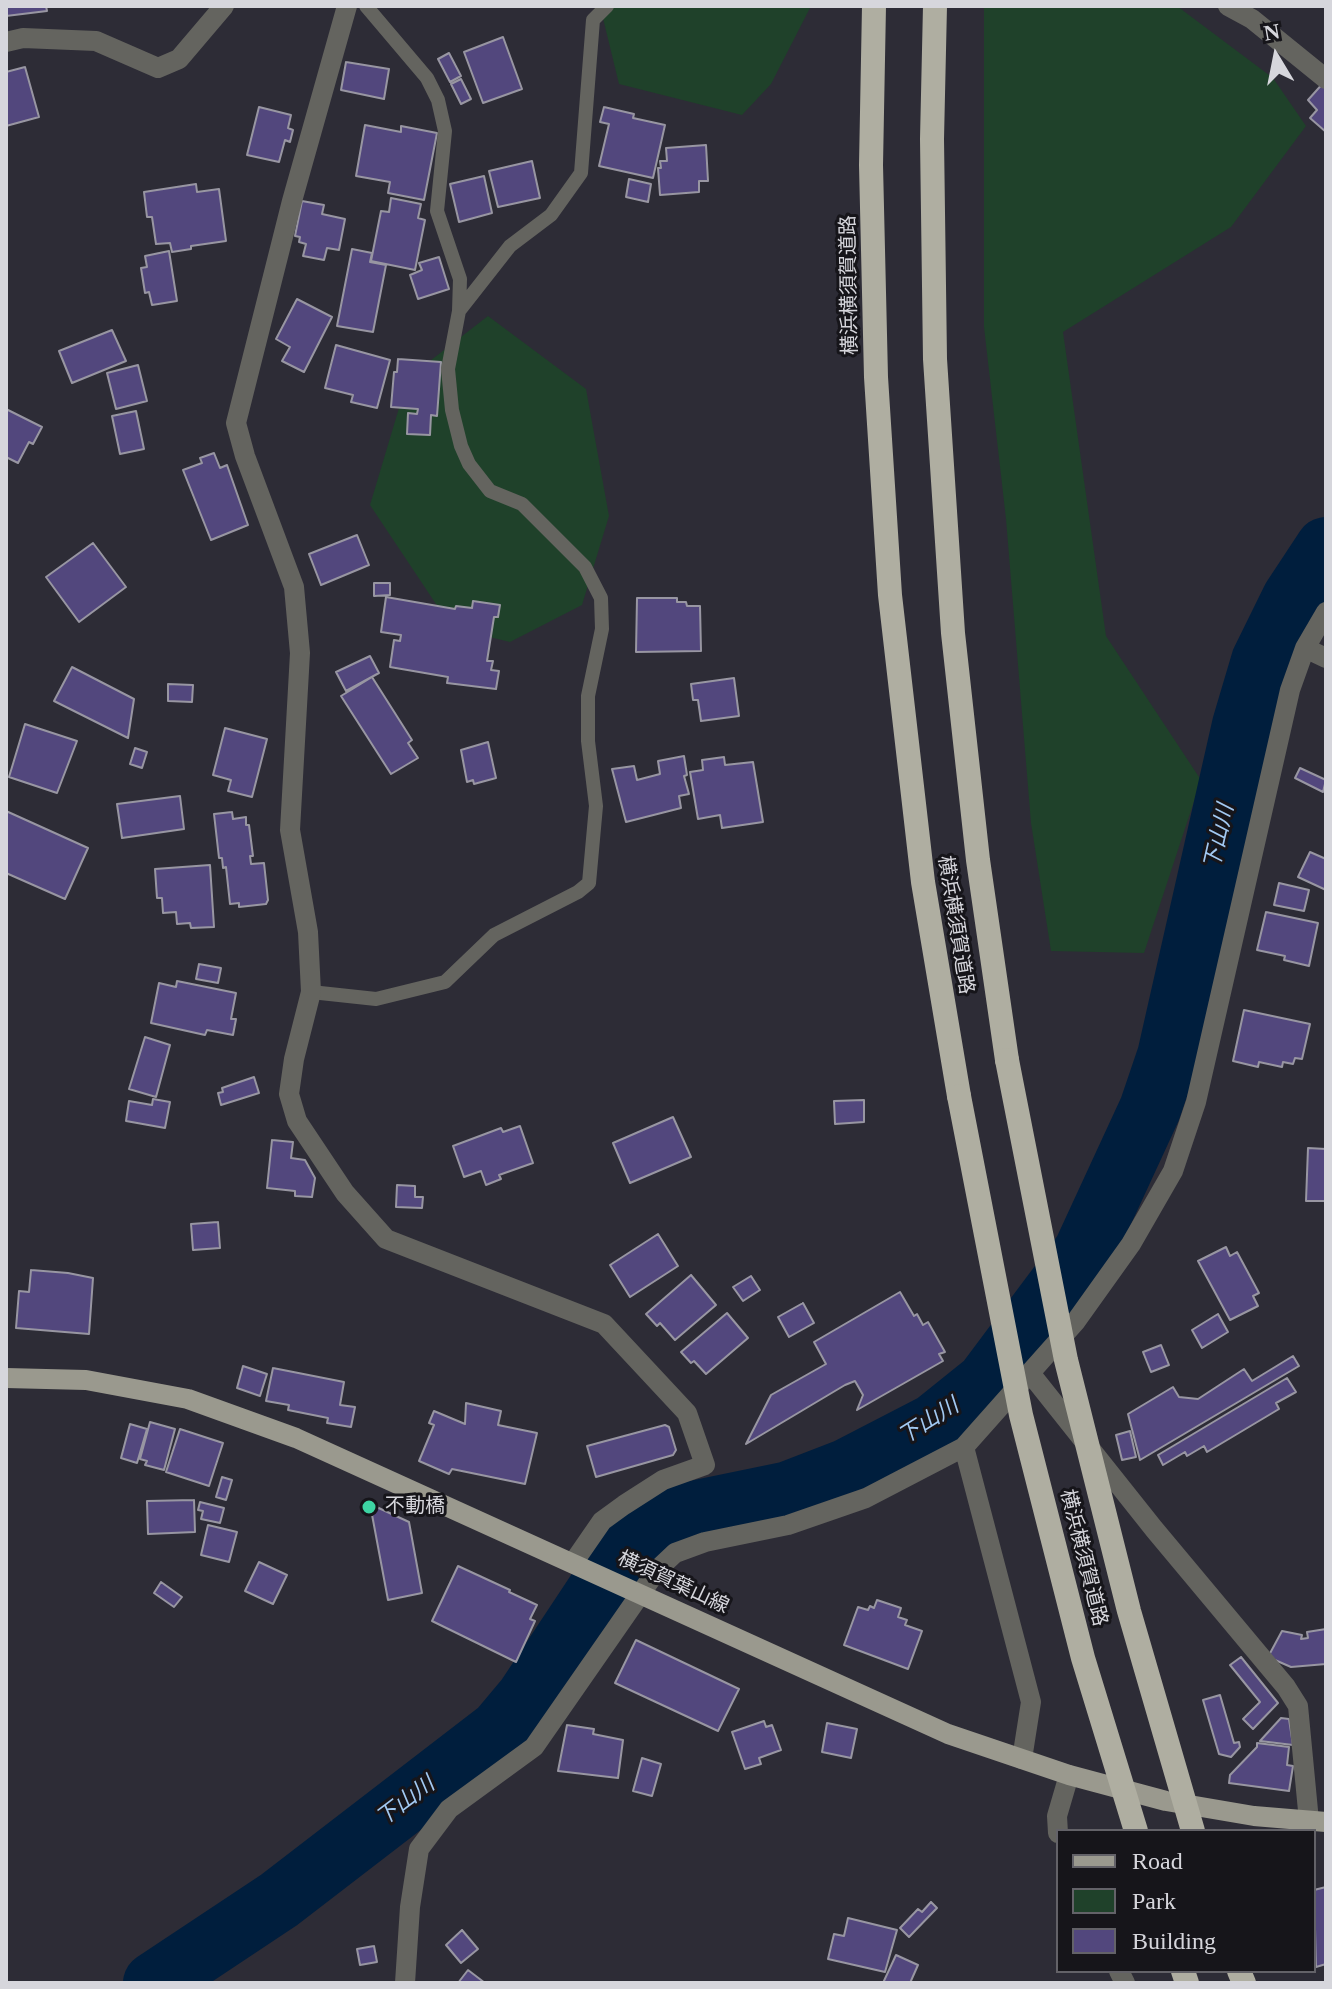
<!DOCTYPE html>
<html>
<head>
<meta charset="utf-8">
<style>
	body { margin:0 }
	#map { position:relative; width:1332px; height:1989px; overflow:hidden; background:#2d2c36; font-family:"Times New Roman",serif }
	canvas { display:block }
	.frame { position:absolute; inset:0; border:8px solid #d6d6dc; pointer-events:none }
	.legend { position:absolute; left:1056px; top:1829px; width:260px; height:144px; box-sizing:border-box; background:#16151a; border:2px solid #636268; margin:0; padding:10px 14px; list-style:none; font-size:24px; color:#d6d6dc }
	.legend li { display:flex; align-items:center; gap:16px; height:40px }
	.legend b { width:40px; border:2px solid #636268 }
	.north { position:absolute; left:1236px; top:16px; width:80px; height:80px; -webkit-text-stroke:6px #16151a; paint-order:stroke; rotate:350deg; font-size:22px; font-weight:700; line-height:32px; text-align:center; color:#d6d6dc }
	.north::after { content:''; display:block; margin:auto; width:28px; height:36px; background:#d6d6dc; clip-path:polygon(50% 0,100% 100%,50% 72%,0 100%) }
</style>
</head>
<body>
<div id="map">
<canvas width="1332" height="1989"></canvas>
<div class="frame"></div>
<ul class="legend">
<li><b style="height:10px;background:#9a998e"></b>Road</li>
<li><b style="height:22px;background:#1f412a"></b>Park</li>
<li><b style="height:22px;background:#52477d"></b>Building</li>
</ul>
<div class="north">N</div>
</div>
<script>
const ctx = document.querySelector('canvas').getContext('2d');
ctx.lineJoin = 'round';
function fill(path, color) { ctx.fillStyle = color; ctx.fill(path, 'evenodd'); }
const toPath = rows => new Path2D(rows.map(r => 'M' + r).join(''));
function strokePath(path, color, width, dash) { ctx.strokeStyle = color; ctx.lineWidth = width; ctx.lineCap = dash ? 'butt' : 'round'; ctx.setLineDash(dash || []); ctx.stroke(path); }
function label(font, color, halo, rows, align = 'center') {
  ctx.font = font + ' "Times New Roman","Noto Sans JP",serif'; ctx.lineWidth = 6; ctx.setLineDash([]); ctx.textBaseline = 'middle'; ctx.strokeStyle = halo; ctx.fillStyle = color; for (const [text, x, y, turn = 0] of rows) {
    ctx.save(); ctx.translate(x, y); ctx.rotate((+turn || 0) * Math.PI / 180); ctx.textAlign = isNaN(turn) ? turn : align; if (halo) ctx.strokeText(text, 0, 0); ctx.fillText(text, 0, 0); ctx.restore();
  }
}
fill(toPath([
	[600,6,811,6,771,84,742,115,619,84],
	[984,6,1177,6,1273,78,1306,126,1231,227,1063,332,1106,636,1201,780,1144,953,1051,951,1031,823,1006,519,984,327],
	[488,316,586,389,609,516,582,605,510,642,452,628,370,505,408,378]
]), '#1f412a');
strokePath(toPath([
	[154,1983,279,1900,500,1730,526,1699,630,1542,652,1527,687,1513,789,1492,846,1470,935,1424,986,1383,1084,1252,1150,1109,1168,1056,1243,725,1262,661,1293,598,1326,548]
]), '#001e3d', 62);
const building = toPath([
	[6,6,46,6,47,11,6,16,6,6],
	[503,37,522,89,483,103,464,52,503,37],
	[449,53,461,76,450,82,438,59,449,53],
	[346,62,389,69,384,99,341,90,346,62],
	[25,67,39,117,6,126,6,72,25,67],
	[461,79,471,99,461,104,451,84,461,79],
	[1325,81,1326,82,1326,132,1310,118,1317,110,1308,100,1325,81],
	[259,107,291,115,288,128,293,130,290,142,285,140,279,162,247,155,259,107],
	[604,107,634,114,633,118,665,125,653,178,599,166,609,124,600,122,604,107],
	[365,125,401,132,401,126,437,133,424,200,388,193,390,182,356,176,365,125],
	[706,145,708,181,699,181,699,192,660,195,658,168,661,168,660,161,667,161,666,148,706,145],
	[532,161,540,198,498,207,489,171,532,161],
	[484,176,492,213,459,222,450,184,484,176],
	[629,179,651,184,648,202,626,197,629,179],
	[196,184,197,192,219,189,226,241,191,246,191,249,172,252,170,243,156,244,152,217,147,217,144,192,196,184],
	[391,198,421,204,418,218,425,220,415,270,371,261,381,211,389,212,391,198],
	[302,201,324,205,322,214,345,219,339,250,327,248,324,260,303,256,306,244,299,242,300,237,295,236,302,201],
	[352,249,372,253,370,262,386,265,373,332,337,326,352,249],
	[169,251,177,301,152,305,149,292,145,293,141,268,147,267,145,256,169,251],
	[439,257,449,289,418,299,410,275,422,270,419,263,439,257],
	[297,299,332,317,304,372,282,361,290,347,276,339,297,299],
	[112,330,126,361,72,383,59,351,112,330],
	[336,345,390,360,377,408,351,402,353,395,325,388,336,345],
	[398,359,441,362,437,416,431,415,430,435,407,434,408,413,417,414,418,409,391,407,394,372,397,372,398,359],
	[138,365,147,401,116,409,107,373,138,365],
	[6,409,42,427,33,444,29,442,18,463,6,457,6,409],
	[136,411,144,449,120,454,112,416,136,411],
	[214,453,220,468,227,465,248,525,211,540,183,470,202,463,200,458,214,453],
	[357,535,369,565,321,585,309,554,357,535],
	[93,543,126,587,79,622,46,577,93,543],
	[374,583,390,583,390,595,374,596,374,583],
	[386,597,455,609,456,606,472,608,473,601,500,605,498,617,494,617,487,661,493,661,491,670,499,671,496,689,447,683,448,677,390,667,394,640,400,641,401,635,381,632,386,597],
	[637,598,677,598,677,602,686,602,687,606,700,606,701,651,636,652,637,598],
	[370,656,379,673,346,691,336,672,370,656],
	[72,667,134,699,128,738,54,701,72,667],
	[372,677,412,740,408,743,418,758,391,774,341,696,372,677],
	[734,678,739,716,701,721,698,700,693,700,691,684,734,678],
	[168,684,193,685,192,702,168,701,168,684],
	[25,724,77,741,57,793,9,777,25,724],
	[225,728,267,739,252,797,228,791,231,780,213,775,225,728],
	[488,742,496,778,474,784,473,780,467,782,461,750,488,742],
	[135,748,147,752,142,768,130,764,135,748],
	[684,756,687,775,684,776,689,794,679,796,681,808,626,822,612,769,634,766,637,780,660,774,658,761,684,756],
	[724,757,725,765,753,762,763,822,722,828,720,815,698,819,690,772,703,770,702,760,724,757],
	[1300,768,1326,780,1323,792,1295,778,1300,768],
	[180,796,184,829,122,838,117,804,180,796],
	[6,811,88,848,65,899,6,873,6,811],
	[232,812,233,819,246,817,246,825,249,825,253,856,250,856,251,864,264,863,268,900,266,904,239,907,239,903,230,904,226,867,223,868,222,858,219,858,214,814,232,812],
	[1310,852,1326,859,1326,890,1298,877,1310,852],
	[210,865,214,927,191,928,190,923,177,924,176,912,163,913,162,898,157,898,155,869,210,865],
	[1279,883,1309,890,1304,911,1274,905,1279,883],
	[1266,912,1318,923,1309,966,1284,960,1285,956,1257,950,1266,912],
	[199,964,221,968,218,983,196,979,199,964],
	[177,981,236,993,231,1019,236,1019,233,1035,207,1030,205,1035,151,1023,159,983,176,987,177,981],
	[1244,1010,1310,1024,1302,1059,1295,1058,1293,1064,1283,1062,1282,1067,1259,1062,1258,1067,1233,1061,1244,1010],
	[145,1037,170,1045,156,1097,129,1089,145,1037],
	[254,1077,259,1093,221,1105,218,1093,223,1092,222,1088,254,1077],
	[153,1099,170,1102,165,1128,126,1121,129,1101,152,1105,153,1099],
	[864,1100,864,1122,835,1124,834,1101,864,1100],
	[673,1117,691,1157,630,1183,613,1143,673,1117],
	[520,1126,533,1163,499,1175,501,1179,486,1185,481,1171,464,1177,453,1146,501,1128,503,1132,520,1126],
	[272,1140,293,1142,291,1158,305,1160,315,1178,312,1197,295,1196,295,1191,267,1188,272,1140],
	[1308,1148,1326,1149,1326,1201,1306,1201,1308,1148],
	[397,1185,415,1186,415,1197,423,1197,422,1208,396,1207,397,1185],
	[218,1222,220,1248,193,1250,191,1224,218,1222],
	[658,1234,678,1266,630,1297,610,1265,658,1234],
	[1226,1247,1230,1256,1237,1252,1259,1293,1253,1296,1258,1306,1230,1320,1198,1261,1226,1247],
	[31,1270,68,1273,93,1278,89,1334,16,1328,19,1291,29,1292,31,1270],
	[691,1275,716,1305,675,1340,660,1323,657,1326,646,1314,691,1275],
	[751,1276,760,1290,743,1301,733,1287,751,1276],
	[900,1292,914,1316,917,1314,923,1325,928,1322,945,1352,939,1354,943,1361,857,1410,863,1395,855,1381,845,1385,746,1444,771,1395,826,1364,814,1342,900,1292],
	[803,1303,814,1323,789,1337,778,1317,803,1303],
	[727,1313,748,1338,706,1374,694,1361,691,1363,681,1352,727,1313],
	[1218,1314,1228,1332,1202,1348,1192,1330,1218,1314],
	[1161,1345,1169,1365,1151,1372,1143,1352,1161,1345],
	[1293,1356,1299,1366,1140,1460,1128,1414,1173,1387,1179,1397,1198,1399,1244,1369,1252,1381,1293,1356],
	[243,1366,267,1374,260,1396,237,1388,243,1366],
	[273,1368,344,1382,340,1405,355,1407,351,1427,327,1423,328,1418,288,1410,289,1405,266,1401,273,1368],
	[1287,1378,1296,1392,1276,1403,1279,1409,1207,1452,1204,1446,1187,1456,1185,1452,1163,1465,1158,1455,1287,1378],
	[466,1403,501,1411,498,1425,537,1433,525,1484,452,1469,449,1474,419,1461,434,1425,429,1423,434,1411,465,1424,466,1403],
	[150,1422,175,1429,164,1470,145,1465,147,1461,140,1459,150,1422],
	[130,1424,147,1429,137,1463,121,1458,130,1424],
	[665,1425,669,1427,676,1450,673,1455,596,1477,587,1446,665,1425],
	[180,1429,223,1443,209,1486,166,1472,180,1429],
	[1130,1431,1136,1457,1122,1460,1116,1435,1130,1431],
	[222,1477,232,1480,226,1500,216,1497,222,1477],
	[194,1500,195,1532,148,1534,147,1501,194,1500],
	[200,1502,224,1508,220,1523,201,1519,203,1511,198,1510,200,1502],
	[370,1504,409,1522,422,1593,388,1600,370,1504],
	[208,1525,237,1532,229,1562,201,1555,208,1525],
	[259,1562,287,1575,273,1604,245,1591,259,1562],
	[458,1566,510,1590,509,1592,537,1605,530,1619,535,1621,516,1662,432,1621,458,1566],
	[161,1582,182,1597,174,1607,154,1593,161,1582],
	[877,1600,901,1608,898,1617,907,1620,905,1625,922,1631,908,1669,844,1645,858,1607,868,1610,870,1606,874,1608,877,1600],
	[1326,1629,1326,1664,1291,1667,1268,1657,1282,1631,1302,1635,1301,1639,1308,1638,1307,1632,1326,1629],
	[636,1640,739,1689,718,1731,615,1683,636,1640],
	[1241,1657,1278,1703,1253,1729,1243,1719,1260,1702,1230,1665,1241,1657],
	[1220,1695,1234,1743,1239,1742,1240,1747,1231,1757,1219,1754,1203,1700,1220,1695],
	[1281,1718,1289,1719,1293,1745,1260,1741,1281,1718],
	[764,1721,766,1727,772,1725,781,1750,759,1758,761,1764,745,1769,732,1732,764,1721],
	[827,1723,857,1729,851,1758,822,1752,827,1723],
	[567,1725,594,1729,593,1734,623,1740,618,1778,558,1771,567,1725],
	[1257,1743,1289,1747,1287,1765,1293,1766,1289,1791,1229,1783,1230,1775,1257,1747,1257,1743],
	[642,1758,661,1764,652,1796,633,1791,642,1758],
	[1326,1887,1326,1964,1316,1967,1314,1890,1326,1887],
	[931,1902,937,1908,909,1937,900,1928,918,1909,922,1912,931,1902],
	[848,1918,897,1930,885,1972,828,1959,834,1934,844,1936,848,1918],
	[462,1930,478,1949,461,1963,446,1945,462,1930],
	[374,1946,377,1962,360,1965,357,1949,374,1946],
	[896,1955,918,1965,910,1983,883,1983,896,1955],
	[468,1970,485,1983,458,1983,468,1970]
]);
fill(building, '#52477d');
strokePath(building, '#9896a2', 2);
strokePath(toPath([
	[459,311,510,246,551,215,581,173,593,20,607,6],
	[311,992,376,999,445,982,494,935,578,892,589,883,596,806,588,741,588,696,602,629,601,598,585,567,522,504,490,491,469,464,461,446,452,410,448,369,459,311,460,279,437,211,445,131,438,100,427,78,366,6]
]), '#64645f', 14);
strokePath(toPath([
	[347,6,292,201,236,423,245,456,294,587,300,653,290,830,308,932,311,992,294,1059,289,1094,297,1121,345,1193,386,1239,604,1324,687,1413,705,1465,663,1480,624,1505,602,1521,573,1563],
	[1228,6,1252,19,1326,79],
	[6,42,23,38,96,41,158,68,179,59,224,6],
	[1305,648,1326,658],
	[1030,1373,1154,1529,1286,1687,1298,1706,1309,1821],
	[964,1447,1031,1702,1022,1759],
	[1058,1833,1057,1816,1069,1775],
	[1119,1971,1125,1983],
	[405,1983,410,1907,419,1849,449,1809,534,1747,657,1570,675,1553,705,1542,788,1525,866,1498,964,1447,1076,1321,1131,1244,1173,1171,1196,1102,1290,690,1305,648,1326,612]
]), '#64645f', 20);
strokePath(toPath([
	[6,1378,86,1380,188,1399,296,1438,948,1734,1069,1775,1166,1801,1254,1816,1326,1822]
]), '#9a998e', 20);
strokePath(toPath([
	[874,6,871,165,876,377,890,595,923,882,959,1096],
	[935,6,932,139,935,359,953,633,978,860,1007,1060],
	[1183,1971,1187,1983],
	[1239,1971,1244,1983]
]), '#afaea1', 24);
strokePath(toPath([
	[1007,1060,1066,1360,1129,1611,1193,1831],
	[959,1096,1021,1415,1083,1658,1136,1831]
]), '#afaea1', 24);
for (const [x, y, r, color] of [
	[369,1507,8,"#3dd4a3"]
]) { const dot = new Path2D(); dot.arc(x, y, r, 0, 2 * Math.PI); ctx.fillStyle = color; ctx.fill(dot); strokePath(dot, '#16151a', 3); }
label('20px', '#d6d6dc', '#16151a', [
	["横浜横須賀道路",850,285,-91],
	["横浜横須賀道路",955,925,81],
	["横浜横須賀道路",1083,1558,76],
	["横須賀葉山線",673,1583,25]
]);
label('20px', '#d6d6dc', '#16151a', [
	["不動橋",385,1507]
], 'left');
label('italic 22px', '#a2c9f2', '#16151a', [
	["下山川",1220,837,-77],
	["下山川",929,1422,-32],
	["下山川",406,1802,-37]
]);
</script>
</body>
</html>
